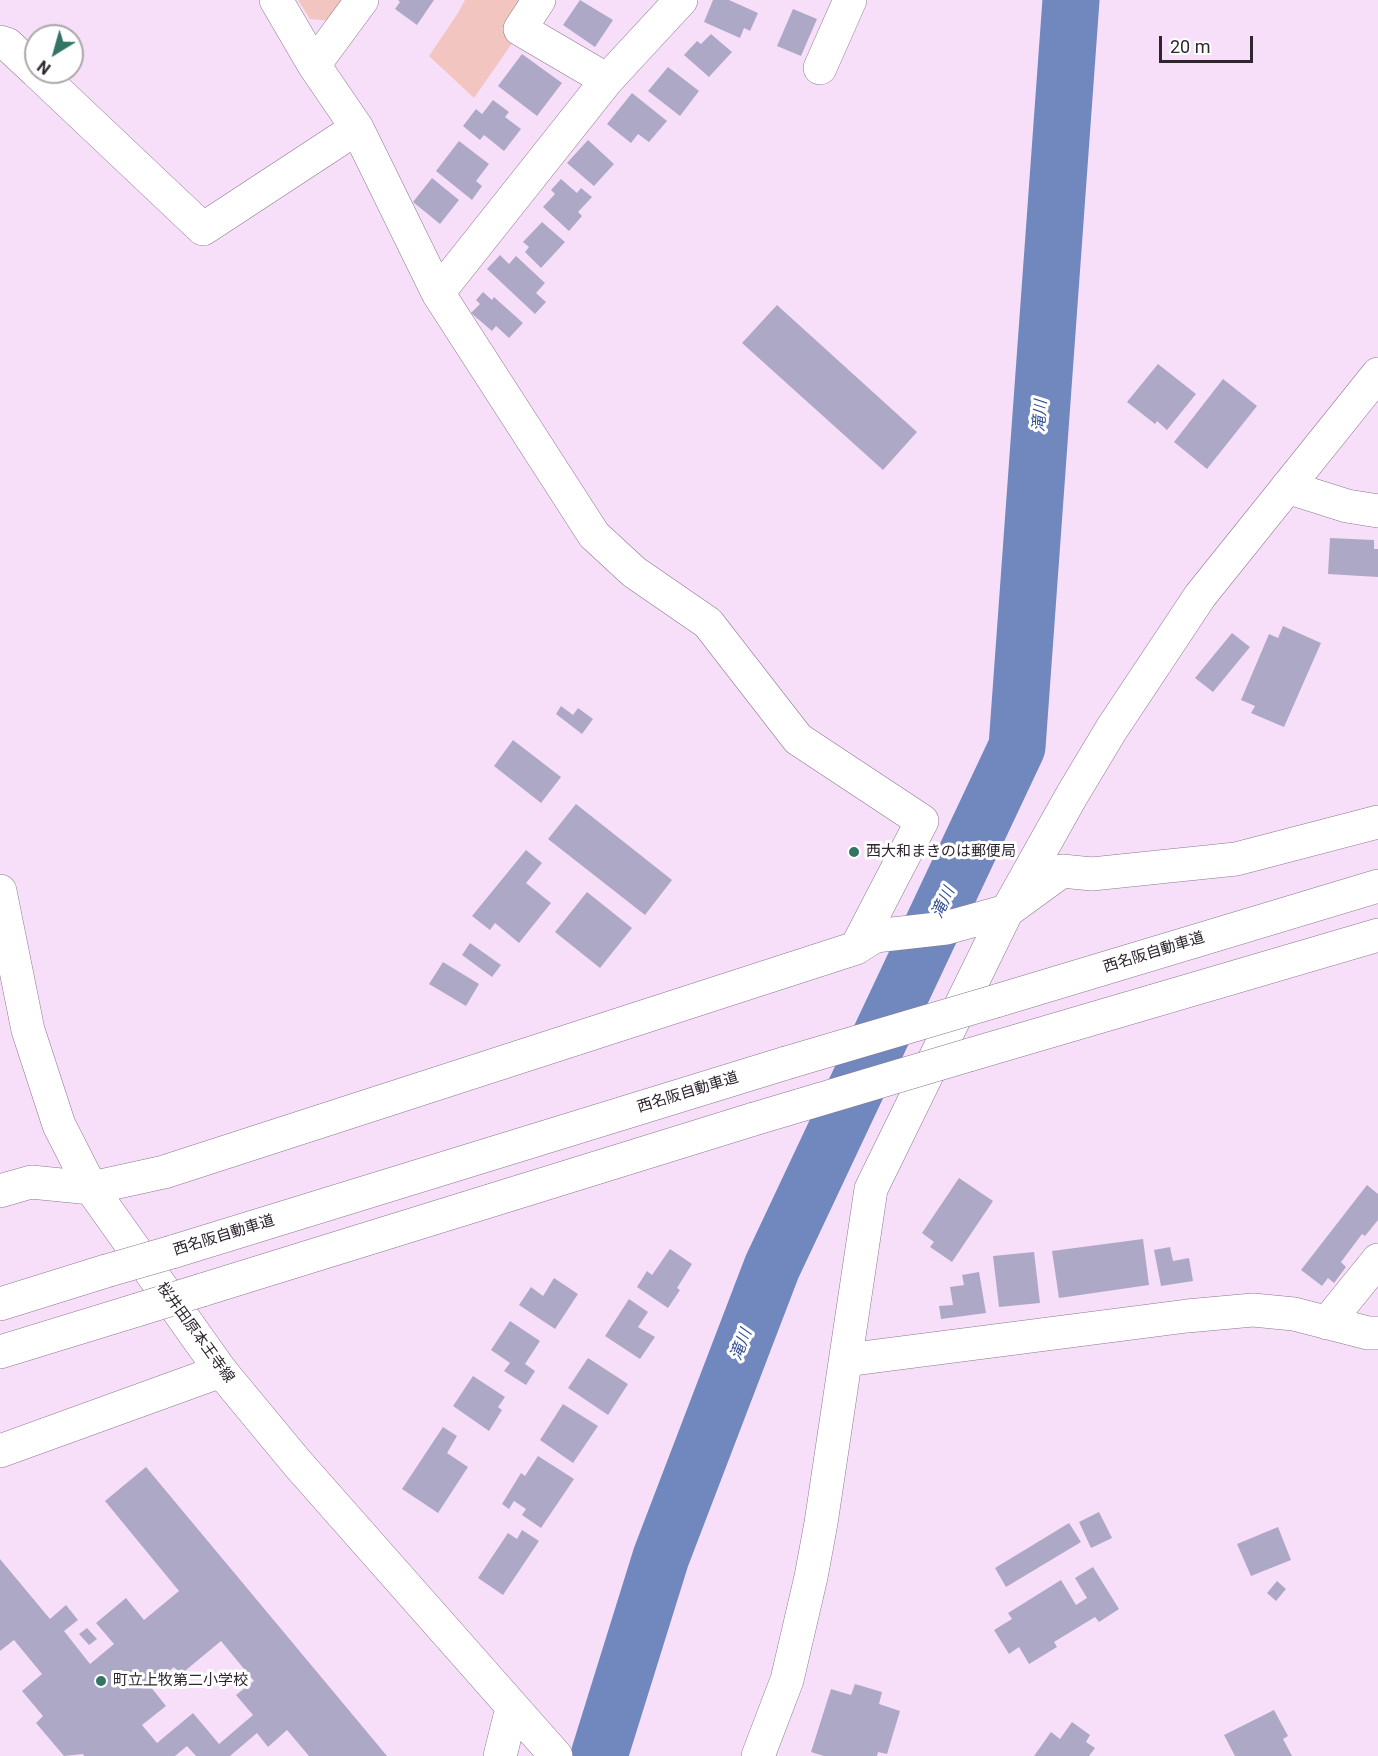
<!DOCTYPE html>
<html>
<head>
<meta charset="utf-8">
<style>
	body { margin:0 }
	#map { position:relative; width:1378px; height:1756px; overflow:hidden; background:#f7dff9; font-family:Roboto,sans-serif }
	canvas { display:block }
	.north { position:absolute; left:24px; top:24px; width:60px; height:60px; box-sizing:border-box; background:#fff; border:2px solid #aba8ac; border-radius:50%; rotate:217deg; font-size:16px; font-weight:700; line-height:24px; text-align:center; color:#2e252f }
	.north::after { content:''; display:block; margin:auto; width:21px; height:27px; background:#327567; clip-path:polygon(50% 0,100% 100%,50% 72%,0 100%) }
	.scale { position:absolute; left:1159px; top:36px; width:94px; height:27px; box-sizing:border-box; border:3px solid #2e252f; border-top:0; padding-left:8px; font-size:18px; line-height:21px; white-space:nowrap; color:#2e252f; -webkit-text-stroke:4px #fff; paint-order:stroke }
</style>
</head>
<body>
<div id="map">
<canvas width="1378" height="1756"></canvas>
<div class="north">N</div>
<div class="scale">20 m</div>
</div>
<script>
const ctx = document.querySelector('canvas').getContext('2d');
ctx.lineJoin = 'round';
function fill(path, color) { ctx.fillStyle = color; ctx.fill(path, 'evenodd'); }
const toPath = rows => new Path2D(rows.map(r => 'M' + r).join(''));
function strokePath(path, color, width, dash) { ctx.strokeStyle = color; ctx.lineWidth = width; ctx.lineCap = dash ? 'butt' : 'round'; ctx.setLineDash(dash || []); ctx.stroke(path); }
function label(font, color, halo, rows, align = 'center') {
  ctx.font = font + ' Roboto,"Noto Sans JP",sans-serif'; ctx.lineWidth = 6; ctx.setLineDash([]); ctx.textBaseline = 'middle'; ctx.strokeStyle = halo; ctx.fillStyle = color; for (const [text, x, y, turn = 0] of rows) {
    ctx.save(); ctx.translate(x, y); ctx.rotate((+turn || 0) * Math.PI / 180); ctx.textAlign = isNaN(turn) ? turn : align; if (halo) ctx.strokeText(text, 0, 0); ctx.fillText(text, 0, 0); ctx.restore();
  }
}
fill(toPath([
	[298,0,344,0,331,21,310,19],
	[465,0,524,0,504,32,515,39,474,98,429,56,458,13]
]), '#f3c5c1');
strokePath(toPath([
	[599,1756,661,1557,772,1267,1017,747,1071,0]
]), '#7088bd', 57);
fill(toPath([
	[398,0,434,0,417,25,395,9,400,2],
	[580,0,613,20,595,47,563,25],
	[713,0,729,0,758,13,750,31,744,28,740,38,704,22],
	[793,9,817,19,801,56,777,46],
	[711,34,732,52,709,77,684,55,697,41,701,44],
	[522,54,562,83,537,116,498,86],
	[668,67,699,91,680,116,648,91],
	[632,93,667,121,649,142,638,134,631,143,607,124],
	[493,100,509,112,505,117,521,129,504,151,484,135,480,140,463,126,476,109,482,114],
	[588,140,614,164,594,186,567,163],
	[459,141,489,164,476,181,482,186,472,200,436,171],
	[432,178,459,200,440,224,413,202],
	[561,179,577,193,581,188,592,197,578,212,582,216,569,231,543,207,555,194,551,190],
	[542,222,565,242,541,268,525,252,529,247,523,242],
	[500,255,509,264,516,256,545,283,536,293,546,302,535,314,487,269],
	[483,292,492,300,494,297,523,323,509,338,496,326,492,331,471,313,480,304,476,300],
	[777,305,917,432,883,470,742,343],
	[1158,364,1196,394,1167,430,1157,421,1155,424,1127,402],
	[1223,379,1257,406,1207,469,1174,442],
	[1330,538,1374,540,1374,549,1378,549,1378,577,1328,574],
	[1283,626,1321,643,1284,727,1251,713,1255,706,1241,700,1269,634,1278,638],
	[1232,633,1250,647,1213,692,1195,678],
	[561,706,573,715,578,708,593,719,582,734,556,714],
	[513,740,561,777,541,803,494,766],
	[576,804,672,880,645,915,548,839],
	[526,850,542,863,526,883,551,903,519,943,495,923,490,930,472,916],
	[587,892,632,928,600,968,555,932],
	[470,943,501,965,492,977,462,955],
	[443,962,479,984,466,1006,429,984],
	[959,1178,993,1201,952,1262,930,1247,934,1242,922,1233],
	[1367,1185,1378,1194,1378,1220,1365,1236,1362,1234,1341,1262,1346,1267,1334,1283,1328,1278,1322,1286,1301,1270],
	[1143,1239,1149,1285,1059,1298,1052,1251],
	[1170,1247,1173,1261,1189,1258,1193,1281,1161,1286,1154,1250],
	[670,1249,692,1264,677,1288,680,1290,668,1308,637,1287,647,1271,652,1275],
	[1034,1252,1040,1303,999,1307,993,1256],
	[979,1272,986,1313,941,1319,939,1306,953,1305,950,1287,964,1285,962,1275],
	[554,1278,578,1294,555,1329,519,1305,531,1287,543,1296],
	[629,1299,648,1312,638,1327,655,1337,640,1359,605,1336],
	[510,1321,540,1341,525,1364,535,1371,526,1385,504,1371,510,1363,491,1350],
	[588,1358,628,1384,608,1415,568,1388],
	[473,1376,505,1397,498,1407,502,1410,489,1431,453,1406],
	[563,1404,598,1426,573,1463,540,1440],
	[443,1427,457,1436,447,1453,468,1467,438,1513,402,1489],
	[538,1456,574,1479,541,1528,522,1515,526,1509,514,1501,509,1509,502,1504,521,1473,525,1476],
	[146,1467,387,1756,309,1756,287,1730,268,1747,257,1733,230,1756,196,1756,187,1746,175,1756,84,1756,83,1754,64,1756,36,1723,43,1716,22,1691,42,1674,14,1640,0,1651,0,1559,50,1619,66,1605,78,1620,64,1631,90,1664,114,1644,96,1623,126,1598,144,1620,179,1591,105,1501],
	[221,1641,254,1681,236,1695,253,1715,219,1744,193,1713,157,1743,142,1725,166,1706,150,1686,174,1667,180,1675],
	[1099,1512,1112,1538,1091,1548,1079,1522],
	[1069,1523,1081,1542,1006,1587,995,1568],
	[1278,1527,1291,1560,1251,1576,1237,1544],
	[522,1530,539,1541,503,1595,478,1578,508,1533,517,1539],
	[1093,1567,1119,1609,1099,1622,1095,1617,1054,1642,1057,1647,1029,1664,1019,1647,1009,1654,994,1630,1012,1619,1008,1613,1061,1580,1076,1605,1087,1598,1075,1578],
	[1277,1581,1286,1589,1276,1601,1267,1593],
	[87,1628,97,1639,89,1645,79,1634],
	[855,1684,882,1692,879,1704,900,1711,887,1754,878,1752,877,1756,824,1756,811,1752,831,1689,851,1695],
	[1274,1710,1288,1736,1283,1739,1292,1756,1235,1756,1224,1735],
	[1072,1722,1090,1735,1086,1742,1095,1748,1089,1756,1034,1756,1051,1732,1060,1739]
]), '#aea8c7');
const minor = toPath([
	[276,0,314,65,357,128,438,293,594,535,634,572,708,623,798,739,922,821,856,948],
	[539,0,520,29,607,80],
	[0,42,7,44,36,71],
	[314,65,362,0],
	[820,68,850,0],
	[37,72,203,229,357,128],
	[438,293,607,80,681,0],
	[1287,487,1347,506,1378,511],
	[0,1191,31,1182,91,1188,164,1172,856,948,875,936,946,928,1007,911,1062,871,1092,874,1236,859,1378,822],
	[1327,1323,1378,1260],
	[846,1360,1187,1316,1253,1310,1294,1314,1368,1333,1378,1333],
	[0,1451,221,1371],
	[758,1756,787,1680,811,1577,821,1523,871,1189,1007,911,1072,795,1111,730,1200,596,1378,374]
]);
const major = toPath([
	[0,891,28,1030,59,1125,91,1188,221,1371,298,1464,556,1756],
	[500,1756,512,1708]
]);
const highway = toPath([
	[996,1001,1378,886],
	[969,1055,1378,935],
	[172,1252,786,1063],
	[202,1290,754,1119],
	[0,1304,106,1271],
	[0,1352,137,1310]
]);
strokePath(minor, '#8c768e', 34);
strokePath(major, '#8c768e', 34);
strokePath(highway, '#8c768e', 34);
strokePath(minor, '#fff', 33);
strokePath(major, '#fff', 33);
strokePath(highway, '#fff', 33);
const highwayBridge = toPath([
	[786,1063,996,1001],
	[754,1119,969,1055],
	[106,1271,172,1252],
	[137,1310,202,1290]
]);
strokePath(highwayBridge, '#8c768e', 34, []);
strokePath(highwayBridge, '#fff', 33);
for (const [x, y, r, color] of [
	[854,852,6,"#327567"],
	[101,1681,6,"#327567"]
]) { const dot = new Path2D(); dot.arc(x, y, r, 0, 2 * Math.PI); ctx.fillStyle = color; ctx.fill(dot); strokePath(dot, '#fff', 2); }
label('15px', '#2e252f', '#fff', [
	["西大和まきのは郵便局",866,852],
	["町立上牧第二小学校",113,1681]
], 'left');
label('15px', '#2e252f', '#fff', [
	["西名阪自動車道",1154,953,-17],
	["西名阪自動車道",688,1093,-17],
	["西名阪自動車道",224,1236,-17],
	["桜井田原本王寺線",195,1333,54]
]);
label('italic 16px', '#334f92', '#fff', [
	["滝川",1041,416,-86],
	["滝川",944,903,-65],
	["滝川",742,1345,-69]
]);
</script>
</body>
</html>
